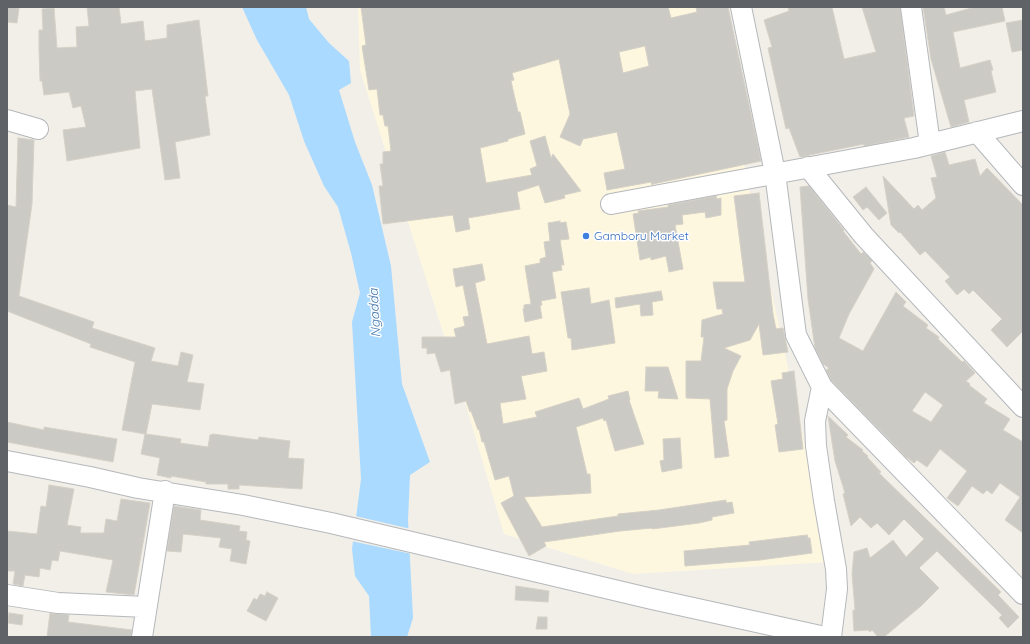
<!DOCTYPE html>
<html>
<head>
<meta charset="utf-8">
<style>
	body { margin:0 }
	#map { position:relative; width:1030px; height:644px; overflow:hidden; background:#f1efe8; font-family:Quicksand,sans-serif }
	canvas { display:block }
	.frame { position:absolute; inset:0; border:8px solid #5f6368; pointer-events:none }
</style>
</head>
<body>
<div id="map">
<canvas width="1030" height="644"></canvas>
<div class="frame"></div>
</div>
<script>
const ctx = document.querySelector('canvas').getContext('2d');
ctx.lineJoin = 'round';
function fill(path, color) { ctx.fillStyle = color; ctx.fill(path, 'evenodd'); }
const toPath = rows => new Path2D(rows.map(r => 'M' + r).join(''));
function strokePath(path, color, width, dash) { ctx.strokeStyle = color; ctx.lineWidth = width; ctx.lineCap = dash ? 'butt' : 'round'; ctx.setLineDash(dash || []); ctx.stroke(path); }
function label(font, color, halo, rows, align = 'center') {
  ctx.font = font + ' Quicksand,sans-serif'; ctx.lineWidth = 3; ctx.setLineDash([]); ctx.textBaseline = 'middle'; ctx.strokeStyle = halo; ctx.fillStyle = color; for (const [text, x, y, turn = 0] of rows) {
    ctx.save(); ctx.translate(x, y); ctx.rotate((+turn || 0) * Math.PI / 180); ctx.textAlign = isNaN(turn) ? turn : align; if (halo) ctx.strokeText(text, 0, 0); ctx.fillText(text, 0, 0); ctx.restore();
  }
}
fill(toPath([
	[358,7,710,7,830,562,633,574,504,534,465,402,360,70]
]), '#fef7e0');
fill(toPath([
	[242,7,306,7,309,19,329,43,349,61,351,83,339,90,355,142,372,185,391,266,402,384,430,462,410,475,408,520,413,618,407,637,371,637,369,596,355,576,352,549,361,479,352,322,360,293,351,253,338,207,324,186,304,141,289,95,257,40]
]), '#aadaff');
fill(toPath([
	[355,516,411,529,412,554,351,541]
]), '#f1efe8');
const building = toPath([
	[7,7,19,8,17,23,7,22,7,7],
	[87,7,119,7,121,24,143,21,145,41,167,38,167,25,199,20,208,96,205,96,210,135,175,142,180,178,165,180,152,89,135,91,140,148,67,161,63,130,86,127,81,106,73,108,69,92,44,95,42,81,40,81,39,50,39,30,43,30,42,9,54,8,57,48,77,47,76,27,89,26,87,7],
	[361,7,668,7,671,18,697,12,696,7,728,7,761,161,653,184,652,185,651,182,607,190,604,173,625,169,617,132,583,139,580,146,560,137,570,114,559,59,512,73,514,80,511,81,518,112,520,112,525,134,508,139,508,141,480,148,486,183,532,175,530,169,537,166,530,141,545,136,551,158,553,154,581,191,564,195,565,198,545,203,539,185,517,192,520,209,468,218,470,229,456,232,453,215,383,224,379,186,383,186,380,164,383,164,383,152,391,151,388,126,385,126,383,115,380,115,377,89,369,90,362,46,366,45,361,7],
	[645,46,649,66,623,73,619,52,645,46],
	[788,7,832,7,844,59,876,52,862,7,900,7,914,116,904,118,909,137,864,146,864,144,800,157,789,128,786,129,768,48,772,47,764,20,789,11,788,7],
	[923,7,944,7,946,15,975,7,1002,7,1005,21,953,32,960,68,990,60,993,70,991,71,996,92,964,100,969,122,951,127,931,59,923,7],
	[1023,20,1023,50,1012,52,1006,23,1023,20],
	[18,138,34,140,32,204,19,296,94,322,92,328,155,348,151,361,178,366,181,352,193,355,187,382,204,384,200,410,152,404,146,434,181,439,180,443,208,447,210,435,213,434,258,440,259,437,290,441,288,458,304,459,302,489,239,485,239,489,228,489,228,484,206,484,206,482,171,476,171,478,157,475,160,458,141,454,145,434,122,430,135,362,90,347,91,344,7,311,7,205,16,207,18,138],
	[945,152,949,165,975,159,980,176,987,168,1023,205,1023,331,1007,347,991,330,1002,319,973,290,969,294,964,289,957,295,945,281,950,277,925,251,920,255,900,232,899,233,891,225,883,176,914,209,918,205,922,210,936,198,931,178,937,177,931,156,945,152],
	[809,186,844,230,843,231,861,254,863,252,872,261,870,263,874,269,849,314,839,338,863,351,896,292,906,302,903,306,928,325,926,328,939,337,938,339,962,362,964,361,975,373,966,381,970,384,969,385,987,399,984,403,1010,419,1003,430,1023,442,1023,533,1005,520,1020,497,1000,483,992,494,987,490,983,494,972,486,958,506,947,498,967,471,940,449,927,467,917,460,914,463,906,457,831,380,826,370,829,368,823,364,815,348,808,299,800,187,809,186],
	[925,392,943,405,931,422,912,411,925,392],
	[866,187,887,213,879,220,867,207,863,210,853,197,866,187],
	[759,193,773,314,776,329,783,328,788,352,763,355,759,324,750,340,724,348,741,356,733,371,727,389,727,420,724,421,729,456,715,458,710,399,686,398,686,361,701,361,704,337,701,337,702,320,723,314,722,309,717,309,713,282,745,282,734,196,759,193],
	[716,196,717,199,721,198,721,215,706,218,705,212,682,215,683,224,675,225,683,269,669,272,666,256,651,260,651,257,640,260,633,214,639,213,638,211,668,207,668,205,716,196],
	[560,221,560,223,566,222,569,239,560,240,564,265,561,265,562,270,552,272,556,298,541,301,542,305,540,306,542,318,525,322,523,309,524,308,524,305,531,304,525,266,540,263,540,259,546,257,544,242,550,241,548,223,560,221],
	[482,264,485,280,475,283,487,344,529,336,532,354,544,352,547,371,521,376,526,399,500,403,503,424,537,417,535,412,579,398,583,409,609,399,608,396,628,391,630,400,629,400,644,444,615,451,606,420,604,421,603,418,576,427,587,474,590,474,591,493,524,497,542,527,618,516,618,514,659,510,726,500,726,503,732,502,734,513,712,517,712,520,699,523,652,529,652,528,620,531,544,542,546,546,529,556,501,503,514,496,509,476,495,480,484,442,482,442,479,429,478,430,471,411,470,412,466,401,455,404,450,370,441,372,435,353,427,354,427,348,422,348,422,337,456,337,454,329,465,326,463,317,469,316,463,285,456,287,453,269,482,264],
	[589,288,591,304,609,300,615,343,572,350,571,338,568,338,561,292,589,288],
	[661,291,663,300,652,302,653,315,641,316,640,304,616,308,615,298,661,291],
	[646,367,668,367,678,399,658,398,659,391,645,391,646,367],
	[794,371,803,449,779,452,775,425,778,424,771,381,783,379,782,373,794,371],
	[828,416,848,435,846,437,863,450,862,451,868,456,867,457,881,472,879,473,1001,592,998,595,1019,617,1008,628,999,618,1002,615,937,551,919,568,939,588,921,606,884,637,878,637,872,630,870,632,868,630,854,631,853,616,853,610,855,610,852,574,854,552,867,548,870,558,893,540,906,557,924,539,904,519,889,535,877,523,871,528,860,517,851,526,843,494,845,493,835,461,828,416],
	[7,422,44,430,44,427,117,439,113,462,7,442,7,422],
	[680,438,682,468,662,472,660,461,664,460,663,439,680,438],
	[49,485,74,489,67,525,81,527,80,533,104,533,106,519,117,521,121,499,150,503,134,595,106,592,113,560,60,551,58,561,52,560,50,570,40,568,39,577,25,575,23,586,13,584,15,571,7,571,7,531,37,534,41,506,46,507,49,485],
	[174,506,201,510,200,520,240,526,239,531,247,532,246,540,250,541,246,564,230,561,232,549,219,547,221,538,183,534,181,552,167,551,174,506],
	[807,535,808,538,810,538,812,553,760,560,685,566,684,551,750,545,749,542,807,535],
	[516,586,549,591,548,602,515,600,516,586],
	[267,592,278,598,266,621,247,611,254,598,257,600,260,594,265,596,267,592],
	[9,613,23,615,22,625,8,623,9,613],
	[50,613,69,615,68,622,132,630,131,637,47,637,50,613],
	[538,617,547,617,547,629,536,629,538,617]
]);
fill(building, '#cccac5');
strokePath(building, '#d6d1c6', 1);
const minor = toPath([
	[741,7,775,173,796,335,822,387,1023,594],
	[911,7,930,144],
	[7,120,38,129],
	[977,132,1023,185],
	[808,167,864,236,1023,407],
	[611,204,914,148,1023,121],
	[822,387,815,421,816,446,824,501,836,569,837,589,831,637],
	[7,461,90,477,138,488,243,505,331,523,652,599,825,637],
	[7,595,58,603,146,607],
	[142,637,165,491]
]);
strokePath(minor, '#b5b8bc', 22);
strokePath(minor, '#fff', 20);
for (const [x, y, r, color] of [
	[586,236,4,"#3f7fe0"]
]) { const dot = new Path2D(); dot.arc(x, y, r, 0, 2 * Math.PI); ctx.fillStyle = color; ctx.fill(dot); strokePath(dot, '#fff', 1.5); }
label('12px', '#366cbe', '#fff', [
	["Gamboru Market",594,236]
], 'left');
label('italic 13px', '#4174aa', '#fff', [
	["Ngadda",375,313,-93]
]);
</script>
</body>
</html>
